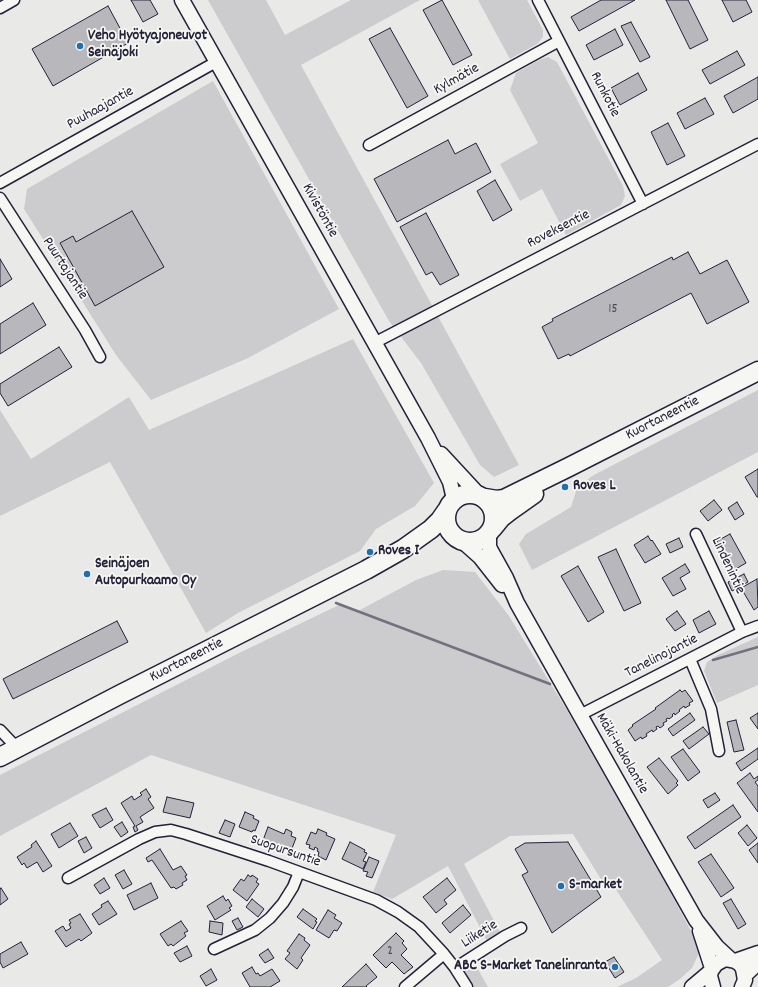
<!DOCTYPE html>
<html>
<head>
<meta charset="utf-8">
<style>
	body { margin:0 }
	canvas { display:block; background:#e9e9e7 }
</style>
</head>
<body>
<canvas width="758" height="987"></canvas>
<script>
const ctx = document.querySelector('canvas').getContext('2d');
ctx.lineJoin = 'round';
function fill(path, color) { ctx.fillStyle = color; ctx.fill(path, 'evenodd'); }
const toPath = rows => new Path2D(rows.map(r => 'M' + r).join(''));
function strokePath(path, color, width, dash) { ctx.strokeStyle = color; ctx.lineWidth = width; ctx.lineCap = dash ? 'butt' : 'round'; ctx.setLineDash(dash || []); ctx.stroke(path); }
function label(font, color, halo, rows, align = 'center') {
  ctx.font = font + ' Dekko,sans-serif'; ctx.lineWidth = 3.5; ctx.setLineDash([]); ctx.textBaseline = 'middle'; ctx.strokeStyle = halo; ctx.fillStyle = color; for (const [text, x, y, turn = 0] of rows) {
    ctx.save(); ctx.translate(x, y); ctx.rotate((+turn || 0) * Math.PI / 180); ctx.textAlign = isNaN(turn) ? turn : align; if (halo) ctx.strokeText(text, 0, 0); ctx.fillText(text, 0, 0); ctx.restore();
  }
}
fill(toPath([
	[208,0,266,0,285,35,351,0,420,0,301,65,519,465,494,477,480,465,421,363,389,321],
	[478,0,527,0,543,30,543,37,537,44,510,59],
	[548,57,557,62,623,186,625,196,621,205,566,235,542,189,520,201,500,164,538,143,510,90,516,73,539,60],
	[213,81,339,309,248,358,151,400,116,355,24,209,27,189],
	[353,339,434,483,415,506,376,529,360,551,238,613,206,633,110,462,0,516,0,410,31,459,129,397,149,430],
	[758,390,758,452,532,570,519,544,526,534,571,507,577,488,592,476],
	[443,570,475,572,509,616,568,712,670,892,692,933,699,953,692,968,680,979,668,987,617,987,636,978,662,960,613,885,607,889,573,834,510,836,464,864,501,934,488,943,448,866,392,899,373,892,396,835,151,755,0,836,0,775,239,653,339,605,358,611,416,580],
	[758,637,758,685,717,703,704,671,707,662,718,655],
	[475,964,488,987,473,987,464,970]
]), '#ccccce');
strokePath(toPath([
	[336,603,550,684],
	[713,660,758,647]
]), '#71717f', 2.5);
const building = toPath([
	[131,0,150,0,158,14,143,22,131,0],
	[442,0,472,55,453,65,423,10,442,0],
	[601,0,635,0,579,31,571,17,601,0],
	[666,0,688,0,708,40,690,49,666,0],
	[722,0,746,0,752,12,733,22,722,0],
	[108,6,128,43,53,86,32,49,108,6],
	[631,22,650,57,640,62,621,26,631,22],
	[390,28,428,96,407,108,369,39,390,28],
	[615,29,623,45,594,60,586,45,615,29],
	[737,51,745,65,710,84,702,70,737,51],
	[638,73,647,90,620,105,611,88,638,73],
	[758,77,758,99,733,113,724,96,758,77],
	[705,98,714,114,685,129,677,113,705,98],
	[668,123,685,156,667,165,651,132,668,123],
	[448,140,455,154,476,143,491,172,397,222,374,179,448,140],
	[495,180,512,210,493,221,477,191,495,180],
	[132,211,164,267,95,306,60,243,73,236,76,242,132,211],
	[426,213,459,275,440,285,432,272,426,275,400,227,426,213],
	[688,252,700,274,727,260,749,302,707,324,691,293,570,356,569,354,558,359,542,327,553,321,552,319,672,257,673,260,688,252],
	[0,259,12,279,0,287,0,259],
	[33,303,46,325,0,354,0,324,33,303],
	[59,347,72,367,8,406,0,393,0,384,59,347],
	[758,469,758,497,757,497,745,477,758,469],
	[714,500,722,510,708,521,700,511,714,500],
	[737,502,744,514,735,520,728,508,737,502],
	[730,534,746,563,734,570,717,541,730,534],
	[648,536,651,541,652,540,661,554,645,563,634,545,648,536],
	[679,538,683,547,670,553,666,544,679,538],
	[616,549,641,603,624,611,598,557,616,549],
	[685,564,690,572,680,578,686,589,673,596,662,578,685,564],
	[578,566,604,612,588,622,561,576,578,566],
	[744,574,748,582,732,591,728,582,744,574],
	[757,579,758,607,754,610,741,588,757,579],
	[677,611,686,624,675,631,666,619,677,611],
	[709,611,716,624,699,633,693,620,709,611],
	[117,621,128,642,13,699,3,679,117,621],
	[680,690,682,692,685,690,693,701,689,703,690,705,685,708,684,706,679,710,680,711,675,715,674,713,672,715,673,716,669,719,668,718,666,719,667,721,663,723,664,725,660,728,658,726,656,727,657,729,653,732,652,730,646,734,647,736,642,739,641,737,635,741,628,730,633,726,632,725,656,709,655,708,680,690],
	[690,713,695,720,673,736,668,729,690,713],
	[758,713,758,729,750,718,758,713],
	[736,720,744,750,734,752,727,722,736,720],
	[703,727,709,734,689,749,683,741,703,727],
	[758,748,758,759,741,771,736,763,758,748],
	[683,749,700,772,688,781,671,757,683,749],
	[659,758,678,781,676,783,678,785,668,794,647,767,659,758],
	[750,773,754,779,758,776,758,780,755,782,758,786,758,812,737,783,750,773],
	[146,789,151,797,148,799,154,808,140,817,143,822,136,826,138,830,135,832,133,827,135,826,121,803,132,796,134,800,142,795,140,793,146,789],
	[715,793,720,800,708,808,703,800,715,793],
	[167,797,194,803,190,818,163,812,167,797],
	[733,805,741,817,695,849,687,837,733,805],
	[106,808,113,820,100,828,92,815,106,808],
	[245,812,254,816,253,818,259,821,255,831,253,830,252,832,239,827,245,812],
	[225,820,235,824,230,837,219,833,225,820],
	[122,822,128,832,121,837,114,827,122,822],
	[70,823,78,836,59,848,51,834,70,823],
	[747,825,757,838,748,846,738,833,747,825],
	[268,827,284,834,286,829,292,832,291,836,296,838,291,851,270,843,269,846,262,843,268,827],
	[318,829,327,833,326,835,335,839,326,860,318,856,319,852,317,851,318,849,315,847,314,850,309,848,310,845,306,844,311,832,316,834,318,829],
	[86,837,92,848,84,853,78,841,86,837],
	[36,841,52,866,43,872,37,862,27,868,24,863,22,865,17,857,32,847,31,845,36,841],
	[350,842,365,850,364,852,367,853,363,861,366,862,363,869,342,859,350,842],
	[568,842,601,897,552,933,522,875,528,872,515,849,525,843,568,842],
	[758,843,758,863,749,850,758,843],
	[160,849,173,870,181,866,187,875,185,876,187,880,182,883,183,885,176,889,174,887,171,888,152,860,148,862,146,858,160,849],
	[711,854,734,888,721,897,698,862,711,854],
	[369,857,379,861,372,878,366,876,368,872,363,871,369,857],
	[124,870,132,884,123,889,115,875,124,870],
	[248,875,251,877,252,875,258,879,256,882,259,884,247,901,233,890,241,879,244,881,248,875],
	[104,878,110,888,100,894,94,885,104,878],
	[447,878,456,890,444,900,447,904,436,913,423,897,447,878],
	[151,883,158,898,134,910,127,895,151,883],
	[1,888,8,899,0,905,0,889,1,888],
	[223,896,226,901,228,899,232,906,229,908,231,910,215,920,207,906,223,896],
	[252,899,264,909,258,917,246,907,252,899],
	[731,899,746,924,738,929,723,903,731,899],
	[108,901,117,914,99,925,92,914,102,907,101,905,108,901],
	[463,905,471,915,450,933,442,923,463,905],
	[303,909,317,919,315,921,317,922,313,929,297,917,303,909],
	[328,910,336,915,334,918,342,923,337,931,334,930,329,938,316,930,328,910],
	[80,914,92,933,81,941,79,939,66,947,55,931,63,926,66,931,71,928,69,924,71,923,69,920,80,914],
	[238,918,243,927,237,930,232,921,238,918],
	[181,921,188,931,184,933,186,936,173,946,171,944,168,946,160,934,181,921],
	[210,921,223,923,222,935,209,932,210,921],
	[396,933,404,941,402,943,407,949,401,955,413,967,404,974,392,962,386,968,373,955,396,933],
	[299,934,305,938,304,940,310,945,301,958,303,960,297,969,285,959,290,953,287,951,299,934],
	[21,942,28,954,3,968,0,962,0,954,21,942],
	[187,946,192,956,180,962,174,953,187,946],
	[268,949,274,958,265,963,259,955,268,949],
	[614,957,624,972,615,978,605,962,614,957],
	[366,964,377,977,366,986,367,987,342,987,366,964],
	[252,967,256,974,258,973,260,976,272,969,280,981,270,987,250,987,242,973,252,967],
	[211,969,217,980,206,986,200,976,211,969]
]);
fill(building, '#b8b8bc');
strokePath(building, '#22223b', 1);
const street = toPath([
	[538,0,643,204],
	[0,8,14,0],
	[369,145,559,41],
	[0,183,216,62],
	[0,198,85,330,100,357],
	[374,343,758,144],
	[696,534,742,632],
	[690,659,711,709,719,751],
	[580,715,742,632,758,626],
	[0,730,17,748],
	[68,878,139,839,155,832,171,830,186,834,269,861,376,900,398,912,419,927,444,954,455,968,467,987],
	[214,949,255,930,270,918,283,903,293,887,299,872],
	[455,968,505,936,521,928],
	[405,987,444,954]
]);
const secondary = toPath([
	[182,0,428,438,450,482,454,499],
	[441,454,478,494],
	[489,534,489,547,491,551,506,578,517,603,580,715,696,920,717,947,730,959],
	[462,541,480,557,502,585],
	[700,931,712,968],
	[735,961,758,953],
	[745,975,758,963],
	[692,987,711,971],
	[713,987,710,976,711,971,716,964,725,959,735,961,740,964,743,969,745,980,742,987]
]);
const highway = toPath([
	'446 518a24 24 0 1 1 48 0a24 24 0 1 1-48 0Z',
	[485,498,497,500,504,499,569,467,758,371],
	[492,529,501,518,510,511,534,494],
	[0,757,119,695,366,570,403,549,431,529,440,520,447,510]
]);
strokePath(street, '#22223b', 13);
strokePath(secondary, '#22223b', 17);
strokePath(highway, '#22223b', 21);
strokePath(street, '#f6f6f2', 10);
strokePath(secondary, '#f6f6f2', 14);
strokePath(highway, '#f6f6f2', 18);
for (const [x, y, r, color] of [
	[80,46,4,"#1f6fb2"],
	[565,487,4,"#1f6fb2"],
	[370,552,4,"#1f6fb2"],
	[87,574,4,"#1f6fb2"],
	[561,886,4,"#1f6fb2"],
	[615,967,4,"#1f6fb2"]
]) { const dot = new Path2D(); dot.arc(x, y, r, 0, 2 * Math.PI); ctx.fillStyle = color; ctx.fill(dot); strokePath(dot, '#f6f6f2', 1.5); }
label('13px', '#48485b', null, [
	["15",613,310],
	["2",390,952]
]);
label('bold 15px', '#22223b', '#f6f6f2', [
	["Veho Hyötyajoneuvot",88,37],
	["Seinäjoki",88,54],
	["Roves L",573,487],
	["Roves I",378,552],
	["Seinäjoen",95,565],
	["Autopurkaamo Oy",95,582],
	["S-market",569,886],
	["ABC S-Market Tanelinranta",607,967,"right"]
], 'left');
label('15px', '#22223b', '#f6f6f2', [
	["Kylmätie",457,80,-29],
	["Runkotie",604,95,63],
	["Puuhaajantie",101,109,-29],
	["Kivistöntie",319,211,61],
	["Roveksentie",559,230,-27],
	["Puurtajantie",64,269,57],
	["Kuortaneentie",663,419,-27],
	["Lindenintie",727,566,65],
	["Tanelinojantie",662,657,-27],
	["Kuortaneentie",187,661,-27],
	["Mäki-Hakolantie",621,754,60],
	["Suopursuntie",285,852,19],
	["Liiketie",480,935,-32]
]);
</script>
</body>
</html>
